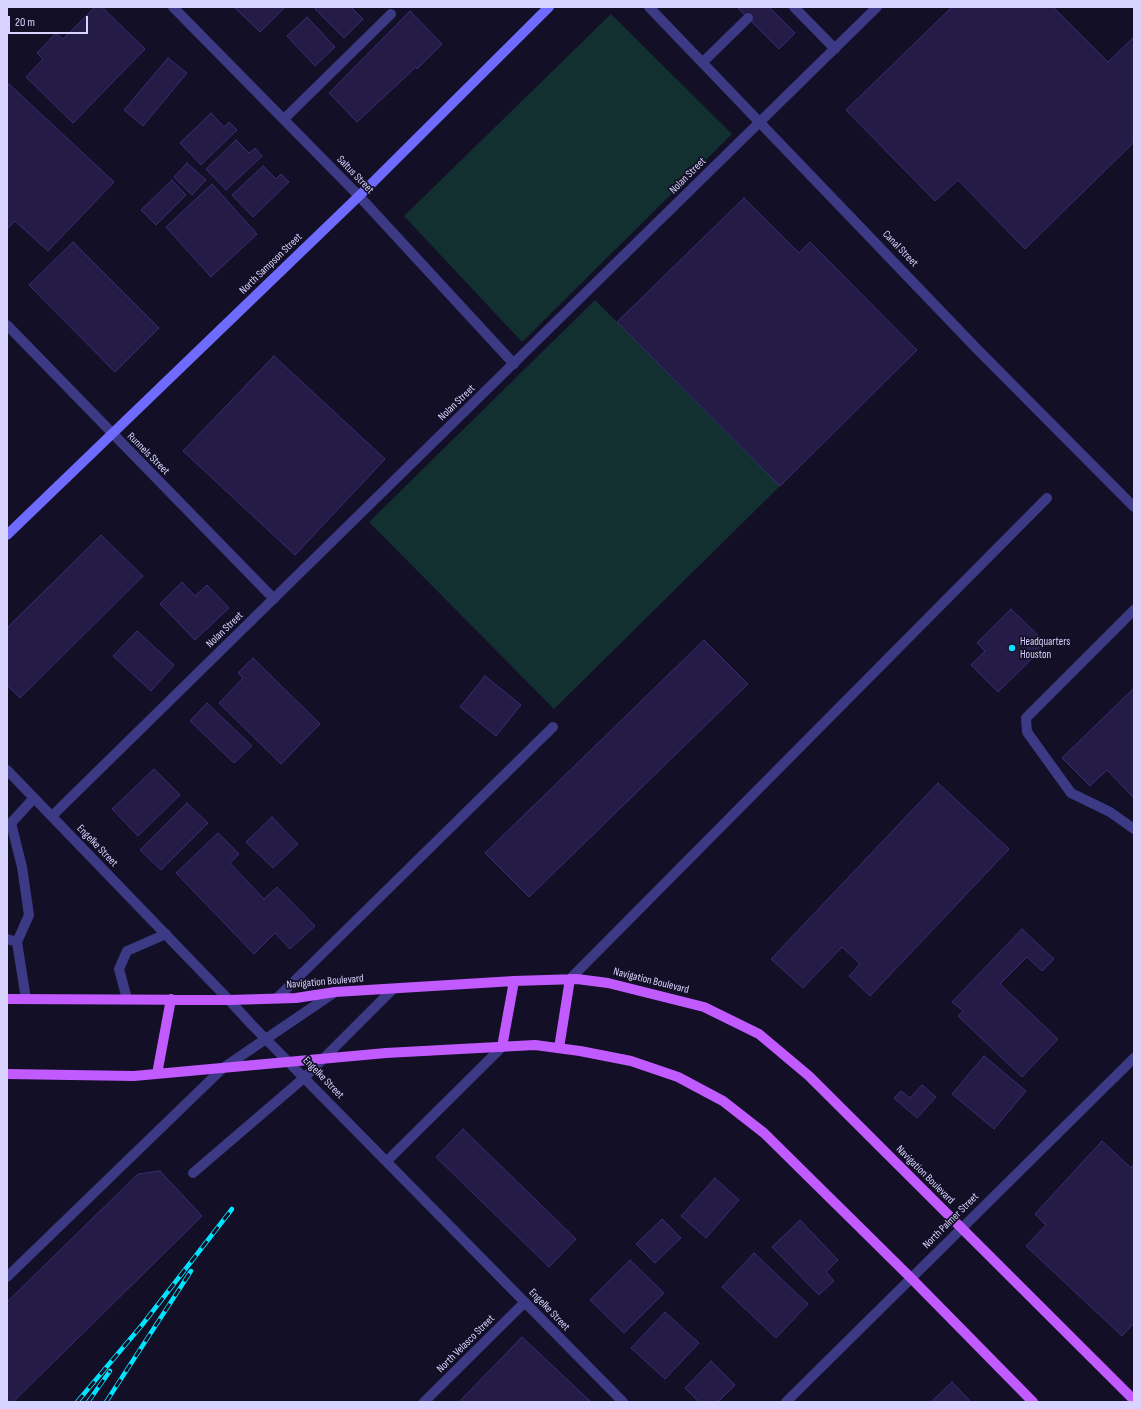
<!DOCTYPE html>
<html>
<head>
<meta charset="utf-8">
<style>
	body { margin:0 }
	#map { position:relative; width:1141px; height:1409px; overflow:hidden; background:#130f26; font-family:"Sofia Sans Condensed",sans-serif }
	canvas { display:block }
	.frame { position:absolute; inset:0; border:8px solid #d9d4ff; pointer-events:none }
	.scale { position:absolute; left:8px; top:16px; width:80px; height:18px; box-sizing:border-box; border:2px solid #d9d4ff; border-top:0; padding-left:5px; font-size:12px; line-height:14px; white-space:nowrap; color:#d9d4ff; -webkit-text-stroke:3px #130f26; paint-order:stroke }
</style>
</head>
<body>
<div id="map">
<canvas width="1141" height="1409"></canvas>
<div class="frame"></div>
<div class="scale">20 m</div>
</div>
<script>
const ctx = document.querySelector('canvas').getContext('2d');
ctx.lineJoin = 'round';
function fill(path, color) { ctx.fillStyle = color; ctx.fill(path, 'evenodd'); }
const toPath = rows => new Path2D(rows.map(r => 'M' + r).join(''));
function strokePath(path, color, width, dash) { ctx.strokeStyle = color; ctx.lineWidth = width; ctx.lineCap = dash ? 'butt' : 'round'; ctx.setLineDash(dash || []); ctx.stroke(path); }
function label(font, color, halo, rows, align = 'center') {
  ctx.font = font + ' "Sofia Sans Condensed",sans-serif'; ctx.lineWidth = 3.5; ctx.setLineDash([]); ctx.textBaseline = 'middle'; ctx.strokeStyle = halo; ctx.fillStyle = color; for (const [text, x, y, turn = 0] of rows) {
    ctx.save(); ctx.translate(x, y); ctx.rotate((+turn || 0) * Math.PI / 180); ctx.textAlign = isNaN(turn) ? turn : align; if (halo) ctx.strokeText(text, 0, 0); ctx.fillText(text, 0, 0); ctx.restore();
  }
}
fill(toPath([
	[611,14,732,134,522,342,404,216],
	[595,300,780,486,554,709,369,522]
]), '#12302f');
const building = toPath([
	[95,7,102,7,145,49,73,123,26,77,43,59,37,53,56,33,63,39,95,7],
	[234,7,285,7,260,32,234,7],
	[317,7,351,7,363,19,344,38,315,9,317,7],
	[737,7,769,7,795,33,779,49,737,7],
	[952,7,1053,7,1108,62,1134,37,1134,142,1025,249,958,180,935,201,846,110,952,7],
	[410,11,442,44,417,69,416,67,357,122,329,93,410,11],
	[307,17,335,47,315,66,287,36,307,17],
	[168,58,187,73,143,126,124,110,168,58],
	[9,84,114,182,48,251,15,221,7,229,7,86,9,84],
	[211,113,224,127,229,122,237,130,201,165,180,143,211,113],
	[236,140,249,153,255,148,262,156,226,190,206,169,236,140],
	[187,163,206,180,192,195,174,177,187,163],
	[263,166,276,179,281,174,289,182,253,217,232,195,263,166],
	[172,180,186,195,156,225,141,210,172,180],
	[212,184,257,234,211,277,166,227,212,184],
	[744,198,799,253,810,242,917,350,780,486,617,322,744,198],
	[73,242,159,328,115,372,29,285,73,242],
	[274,356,385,459,295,555,183,451,274,356],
	[101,535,143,576,20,698,7,685,7,628,101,535],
	[182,582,195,596,207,585,229,608,195,640,160,604,182,582],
	[1011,609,1047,644,998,692,971,665,985,651,977,643,1011,609],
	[137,631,174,665,151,691,113,656,137,631],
	[704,640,748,684,529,897,485,853,704,640],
	[253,658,320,724,281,764,219,703,243,678,238,673,253,658],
	[485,676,521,705,496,736,460,707,485,676],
	[1134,688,1134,798,1107,770,1090,786,1062,758,1134,688],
	[207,703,252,746,234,763,190,721,207,703],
	[154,769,180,795,138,836,112,809,154,769],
	[938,783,1009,849,870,996,849,976,860,964,842,947,803,988,771,959,938,783],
	[187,803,208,823,161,870,140,850,187,803],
	[272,817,298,844,273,868,246,842,272,817],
	[218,833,239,854,230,863,264,899,277,887,315,926,290,949,275,933,254,954,176,873,218,833],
	[1022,929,1054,959,1042,971,1027,957,1000,984,1058,1039,1022,1077,958,1016,963,1011,952,1002,1022,929],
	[984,1056,1026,1091,994,1129,952,1094,984,1056],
	[922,1085,936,1097,917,1118,894,1098,901,1091,910,1098,922,1085],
	[463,1129,576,1239,549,1267,436,1157,463,1129],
	[1102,1141,1131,1168,1134,1164,1134,1323,1122,1336,1026,1246,1046,1225,1035,1214,1102,1141],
	[160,1171,202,1216,13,1402,7,1402,7,1302,138,1174,160,1171],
	[715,1178,739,1200,706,1238,681,1216,715,1178],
	[662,1219,681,1238,655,1263,636,1244,662,1219],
	[800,1220,838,1260,826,1272,834,1281,819,1295,772,1247,800,1220],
	[754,1253,808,1304,776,1338,722,1287,754,1253],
	[630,1260,664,1293,624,1333,590,1300,630,1260],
	[665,1312,699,1343,665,1379,631,1348,665,1312],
	[522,1337,591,1402,459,1402,522,1337],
	[711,1361,735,1385,718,1402,699,1402,685,1388,711,1361],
	[952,1382,971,1402,931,1402,952,1382]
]);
fill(building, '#241b47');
strokePath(building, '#3b2d73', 1);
strokePath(toPath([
	[794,7,835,49],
	[703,62,748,18],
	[284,119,391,14],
	[1134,610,1026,718,1027,732,1071,793,1110,812,1134,829],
	[7,939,17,942,26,999],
	[17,942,29,915,22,867,11,823,34,798],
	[570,979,1047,498],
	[277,998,553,727],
	[127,999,119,969,127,951,166,934],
	[387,1161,502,1047],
	[193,1173,305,1077,393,989],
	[7,1277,223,1068,335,992]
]), '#3d3a85', 10);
strokePath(toPath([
	[173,7,359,196,514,364],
	[7,325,274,599],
	[7,770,229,1000,251,1024,623,1402],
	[52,816,877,7],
	[424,1402,525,1302],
	[786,1402,1134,1058]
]), '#3d3a85', 10);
strokePath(toPath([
	[649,7,978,350,1134,507]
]), '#3d3a85', 10);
strokePath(toPath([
	[7,535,359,196,549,7]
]), '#6f6bff', 10);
strokePath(toPath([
	[7,999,229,1000,296,998,335,992,514,981,577,979,608,983,704,1007,759,1034,809,1076,1134,1400],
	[502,1047,514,981],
	[559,1048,570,979],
	[7,1074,134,1076,386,1053,535,1045,580,1051,631,1061,678,1077,723,1101,764,1133,911,1278,1033,1402],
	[157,1074,171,999]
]), '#c25bff', 10);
const rail = toPath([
	[77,1402,142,1325,232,1209],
	[88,1402,110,1371],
	[106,1402,191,1271]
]);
strokePath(rail, '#00e5ff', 4.5);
strokePath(rail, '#130f26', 3, [9]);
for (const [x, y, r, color] of [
	[1012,648,4,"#00e5ff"]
]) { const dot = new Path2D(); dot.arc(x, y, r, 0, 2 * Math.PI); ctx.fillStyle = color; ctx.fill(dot); strokePath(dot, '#130f26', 1.5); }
label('11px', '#d9d4ff', '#130f26', [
	["Saltus Street",355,175,46],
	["Nolan Street",688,176,-45],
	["Canal Street",900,249,46],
	["North Sampson Street",271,264,-44],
	["Nolan Street",457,403,-44],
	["Runnels Street",148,454,45],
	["Nolan Street",225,630,-44],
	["Engelke Street",97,846,46],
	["Navigation Boulevard",651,981,14],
	["Navigation Boulevard",325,982,-5],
	["Engelke Street",323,1078,46],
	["Navigation Boulevard",925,1175,45],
	["North Palmer Street",951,1221,-45],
	["Engelke Street",549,1310,46],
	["North Velasco Street",466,1344,-45]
]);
label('11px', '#d9d4ff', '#130f26', [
	["Headquarters",1020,642],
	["Houston",1020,655]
], 'left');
</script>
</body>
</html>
